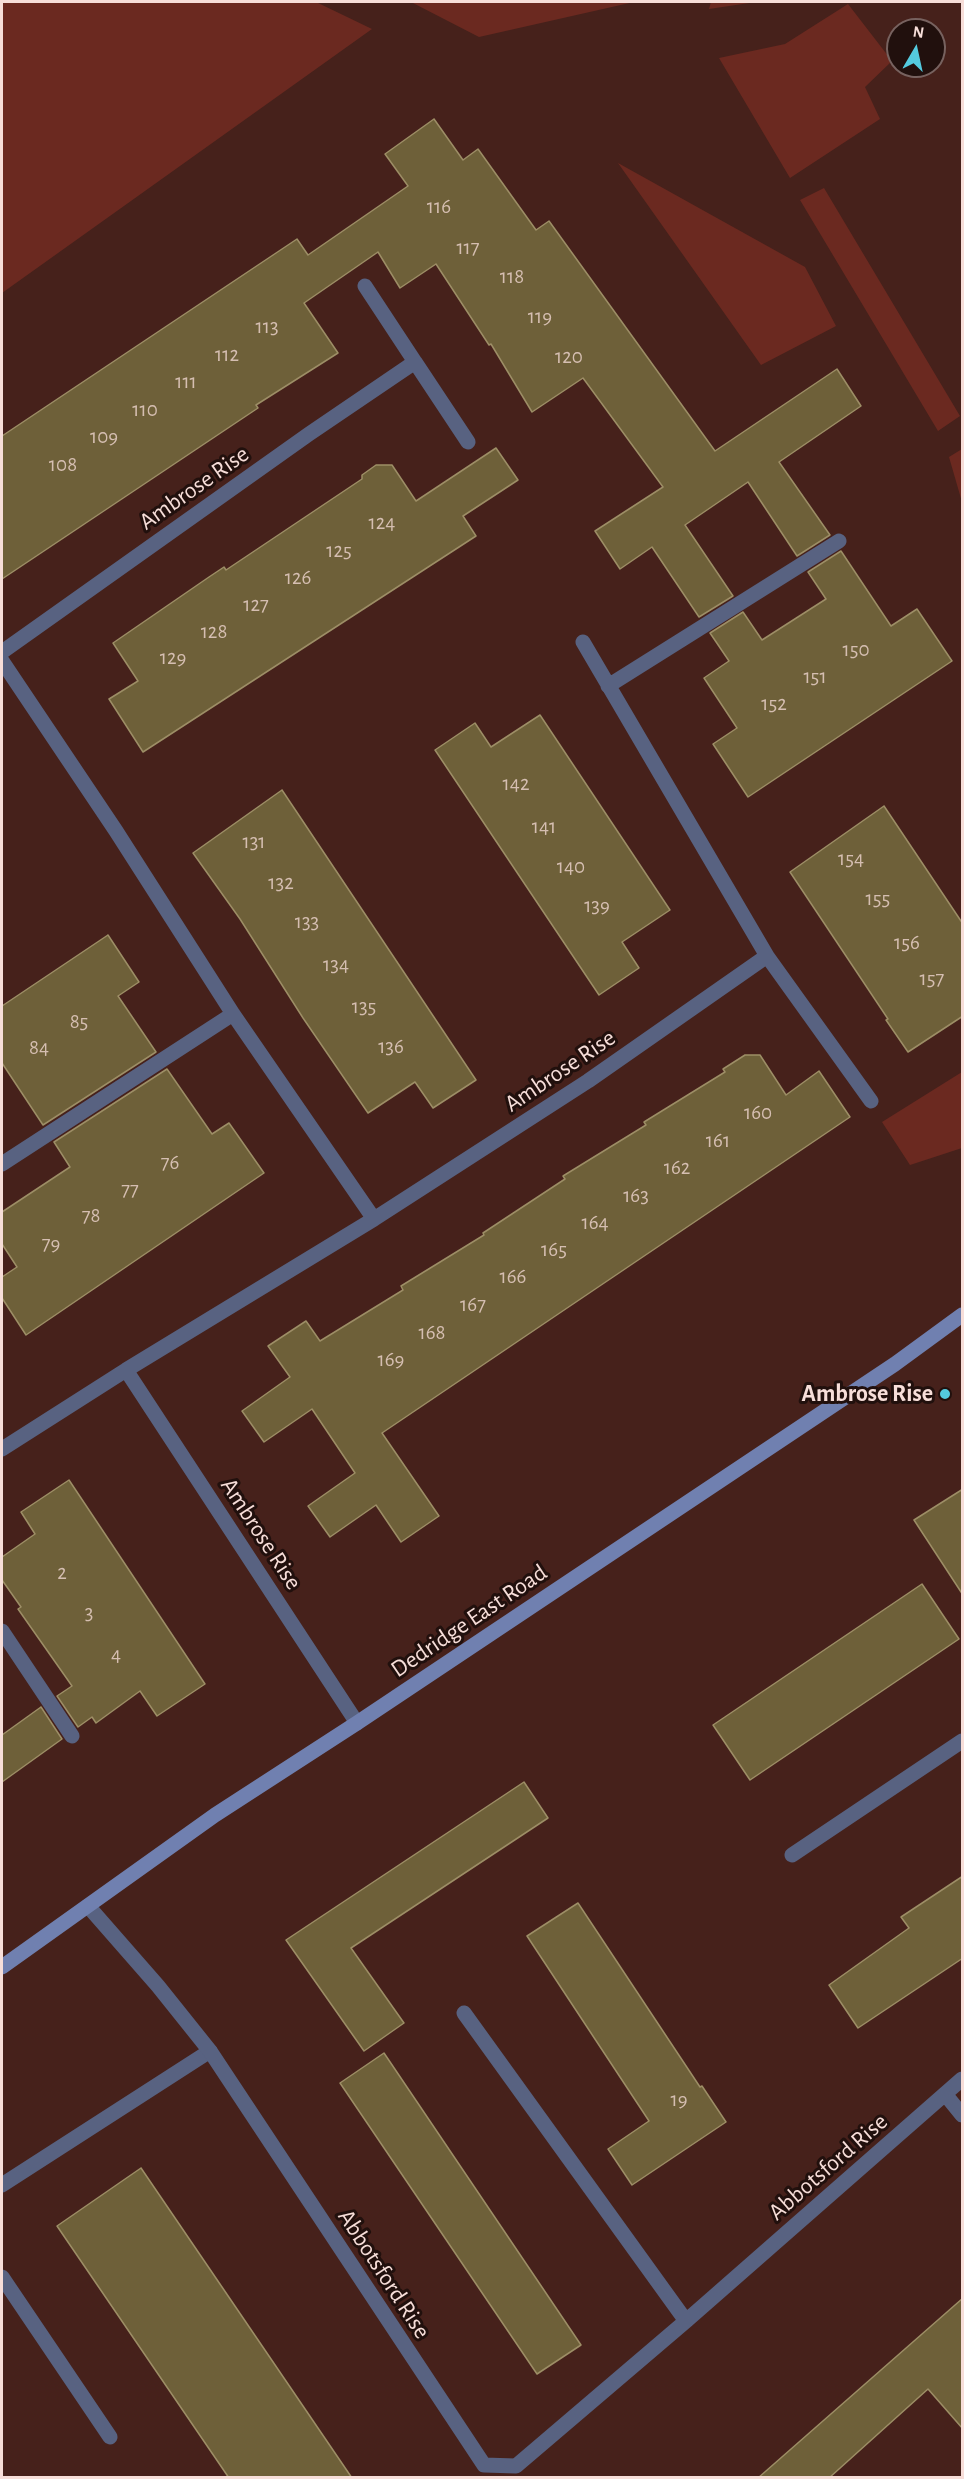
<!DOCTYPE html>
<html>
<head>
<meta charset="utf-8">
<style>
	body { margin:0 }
	#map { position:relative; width:964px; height:2479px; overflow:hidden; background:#46211b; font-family:"Alegreya Sans",sans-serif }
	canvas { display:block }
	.frame { position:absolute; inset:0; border:3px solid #f7ded9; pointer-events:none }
	.north { position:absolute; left:886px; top:18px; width:60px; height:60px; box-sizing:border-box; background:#21100d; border:2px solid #77625f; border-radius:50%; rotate:9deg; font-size:16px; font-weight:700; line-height:24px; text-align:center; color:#f7ded9 }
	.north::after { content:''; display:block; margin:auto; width:21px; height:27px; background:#54cade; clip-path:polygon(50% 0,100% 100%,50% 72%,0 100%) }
</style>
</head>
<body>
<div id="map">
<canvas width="964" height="2479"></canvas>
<div class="frame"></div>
<div class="north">N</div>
</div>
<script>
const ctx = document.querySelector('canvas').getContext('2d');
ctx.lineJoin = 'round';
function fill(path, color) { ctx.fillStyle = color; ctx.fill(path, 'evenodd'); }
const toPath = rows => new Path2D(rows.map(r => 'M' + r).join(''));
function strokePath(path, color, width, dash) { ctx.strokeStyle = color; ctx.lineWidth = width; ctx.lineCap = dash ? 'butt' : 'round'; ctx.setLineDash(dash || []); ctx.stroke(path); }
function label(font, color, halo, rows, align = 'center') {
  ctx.font = font + ' "Alegreya Sans",sans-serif'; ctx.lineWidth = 6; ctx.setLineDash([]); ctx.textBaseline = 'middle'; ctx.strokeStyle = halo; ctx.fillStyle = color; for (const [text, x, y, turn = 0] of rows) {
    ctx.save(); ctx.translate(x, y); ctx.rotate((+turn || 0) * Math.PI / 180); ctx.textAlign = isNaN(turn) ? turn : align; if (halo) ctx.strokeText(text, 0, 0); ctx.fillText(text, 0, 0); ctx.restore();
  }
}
fill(toPath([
	[2,2,316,2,372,29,2,293],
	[411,2,634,2,479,37],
	[711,2,756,2,709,9],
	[848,4,892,61,865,87,880,119,790,178,719,58,785,44],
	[618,163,805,267,836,326,761,365],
	[824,188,960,416,938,431,800,200],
	[962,449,962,502,949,457],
	[962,1072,962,1148,910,1165,882,1122]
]), '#6b2920');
const building = toPath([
	[434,119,463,160,478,149,536,230,549,221,715,451,837,369,861,406,779,462,830,535,797,556,748,482,685,525,733,596,699,617,652,547,620,569,595,531,663,487,583,378,532,412,491,344,489,345,436,264,400,288,378,252,304,303,338,353,256,405,258,408,2,579,2,436,297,239,308,255,408,186,385,154,434,119],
	[496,448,518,480,463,516,476,536,143,752,109,699,138,681,113,643,209,577,224,567,226,570,362,479,362,475,376,465,392,465,416,501,496,448],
	[841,551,891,626,917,609,952,661,748,797,713,744,737,728,704,678,729,661,710,633,743,612,762,640,826,599,808,572,841,551],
	[540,715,670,910,622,942,639,968,599,995,435,750,475,723,491,747,540,715],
	[282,790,476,1080,433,1108,415,1082,368,1113,303,1018,240,919,193,853,282,790],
	[884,806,963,924,963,1016,908,1052,886,1020,888,1019,790,872,884,806],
	[108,935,139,982,118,996,156,1052,43,1125,2,1063,2,1006,108,935],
	[745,1055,760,1055,786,1095,819,1071,850,1117,382,1433,439,1516,401,1542,376,1505,330,1537,308,1506,355,1473,312,1409,264,1442,242,1411,290,1377,268,1346,306,1321,320,1341,403,1290,401,1286,484,1235,483,1233,565,1179,563,1176,646,1125,644,1122,725,1072,723,1069,745,1055],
	[167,1069,212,1134,229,1123,264,1173,26,1335,2,1298,2,1277,17,1267,2,1244,2,1212,70,1167,54,1142,167,1069],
	[69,1480,205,1684,157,1716,140,1691,96,1723,92,1717,78,1727,57,1696,72,1686,18,1609,21,1607,2,1580,2,1557,35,1534,21,1512,69,1480],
	[963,1489,963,1595,914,1520,963,1489],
	[922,1584,959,1639,750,1780,713,1725,922,1584],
	[41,1707,62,1739,2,1782,2,1735,41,1707],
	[524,1782,548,1818,351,1948,404,2023,364,2051,286,1940,524,1782],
	[963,1876,963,1958,858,2028,829,1985,909,1928,901,1917,963,1876],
	[578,1903,700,2087,702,2086,726,2122,632,2185,608,2149,649,2121,527,1936,578,1903],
	[384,2053,581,2345,537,2374,340,2083,384,2053],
	[141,2168,352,2478,229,2478,57,2226,141,2168],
	[963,2298,963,2429,928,2389,829,2478,758,2478,963,2298]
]);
fill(building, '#6e6039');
strokePath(building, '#9d8e66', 1.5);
strokePath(toPath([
	[2,2185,210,2051],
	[2,2277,110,2437]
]), '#586281', 15);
strokePath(toPath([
	[415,362,468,442],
	[2,652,309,434,415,362,365,286],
	[2,661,116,831,233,1014,374,1219],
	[608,686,839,541],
	[767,956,871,1101],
	[2,1164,233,1014],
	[126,1370,374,1219,588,1081,767,956,583,642],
	[2,1449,126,1370,357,1723],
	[2,1631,72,1736],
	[792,1855,962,1741],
	[88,1906,158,1986,210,2051,484,2465,516,2466,686,2321,962,2079],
	[464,2013,686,2321],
	[945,2094,962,2115]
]), '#586281', 15);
strokePath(toPath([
	[2,1967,215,1815,357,1723,895,1364,962,1315]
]), '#7080b0', 15);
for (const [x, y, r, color] of [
	[945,1394,6,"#54cade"]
]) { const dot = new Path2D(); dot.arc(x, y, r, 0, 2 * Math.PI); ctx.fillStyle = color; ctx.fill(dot); strokePath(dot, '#21100d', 2); }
label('21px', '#d5beb1', null, [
	["116",439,207],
	["117",468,248],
	["118",512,277],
	["119",540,317],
	["113",267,327],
	["112",227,355],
	["120",569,357],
	["111",186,382],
	["110",145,410],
	["109",104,437],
	["108",63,465],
	["124",382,523],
	["125",339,551],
	["126",298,578],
	["127",256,605],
	["128",214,632],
	["150",856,650],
	["129",173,658],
	["151",815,677],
	["152",774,704],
	["142",516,784],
	["141",544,827],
	["131",254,842],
	["154",851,859],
	["140",571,867],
	["132",281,883],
	["155",878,899],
	["139",597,906],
	["133",307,922],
	["156",907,943],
	["134",336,965],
	["157",932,979],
	["135",364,1007],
	["85",79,1022],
	["136",391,1047],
	["84",39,1048],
	["160",758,1113],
	["161",718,1141],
	["76",170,1163],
	["162",677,1168],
	["77",130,1190],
	["163",636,1196],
	["78",91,1216],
	["164",595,1223],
	["79",51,1244],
	["165",554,1250],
	["166",513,1277],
	["167",473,1305],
	["168",432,1333],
	["169",391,1360],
	["2",62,1573],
	["3",89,1613],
	["4",116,1655],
	["19",679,2100]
]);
label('24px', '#f7ded9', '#21100d', [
	["Ambrose Rise",194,488,-35],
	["Ambrose Rise",560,1071,-34],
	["Ambrose Rise",261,1534,57],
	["Dedridge East Road",469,1621,-34],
	["Abbotsford Rise",828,2167,-41],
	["Abbotsford Rise",384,2274,57]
]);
label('bold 24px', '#f7ded9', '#21100d', [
	["Ambrose Rise",933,1394]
], 'right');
</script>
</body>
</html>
